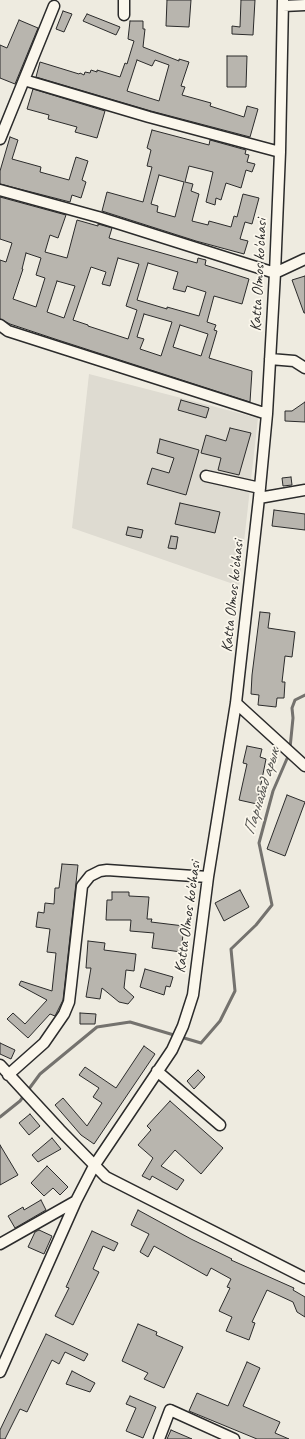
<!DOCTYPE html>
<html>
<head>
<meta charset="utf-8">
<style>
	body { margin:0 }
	canvas { display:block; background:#eeebe0 }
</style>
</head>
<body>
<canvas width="305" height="1439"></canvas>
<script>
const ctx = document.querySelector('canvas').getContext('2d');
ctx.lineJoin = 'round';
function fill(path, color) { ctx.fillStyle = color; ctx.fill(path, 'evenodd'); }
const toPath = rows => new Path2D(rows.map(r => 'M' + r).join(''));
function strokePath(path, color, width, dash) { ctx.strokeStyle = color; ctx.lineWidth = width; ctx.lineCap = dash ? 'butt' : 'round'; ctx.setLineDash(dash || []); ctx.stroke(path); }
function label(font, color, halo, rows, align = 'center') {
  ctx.font = font + ' Caveat,sans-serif'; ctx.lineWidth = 3.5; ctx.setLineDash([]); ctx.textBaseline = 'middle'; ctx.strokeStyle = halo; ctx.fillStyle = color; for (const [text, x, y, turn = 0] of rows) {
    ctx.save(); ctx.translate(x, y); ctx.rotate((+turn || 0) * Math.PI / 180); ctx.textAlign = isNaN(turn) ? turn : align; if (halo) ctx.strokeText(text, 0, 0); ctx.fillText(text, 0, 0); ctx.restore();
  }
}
fill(toPath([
	[89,374,258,418,239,586,72,528]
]), '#dedbd1');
strokePath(toPath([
	[290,748,293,718,292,708,295,700,305,695],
	[0,1117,20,1101,40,1074,97,1027,130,1022,201,1043,220,1021,235,991,231,949,256,925,272,905,259,843,273,791,289,754]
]), '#74726e', 3);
const building = toPath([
	[167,0,191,0,189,27,166,26,167,0],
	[241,0,255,0,253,35,232,34,232,26,240,27,241,0],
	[63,11,72,14,64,32,56,29,63,11],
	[87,14,120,27,116,35,83,21,87,14],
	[19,20,38,28,15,84,0,78,0,45,7,48,19,20],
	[130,21,143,21,143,29,145,29,143,47,179,61,179,59,189,62,181,86,185,87,182,95,211,103,210,106,244,117,247,106,258,109,250,137,151,111,36,77,40,62,79,74,80,73,84,75,85,72,90,73,91,70,97,72,97,70,120,77,125,63,127,64,134,41,128,39,130,21],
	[137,60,152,66,155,60,169,65,159,101,127,91,137,60],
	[227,56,247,56,246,87,227,87,227,56],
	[33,89,105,111,97,138,75,132,77,127,48,119,49,115,27,109,33,89],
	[152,130,209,145,210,140,246,150,245,154,249,155,247,162,255,164,252,172,246,170,241,188,226,183,221,200,216,198,215,205,206,202,213,172,189,166,185,182,193,184,191,191,199,194,192,221,208,225,209,221,231,227,234,216,237,217,243,194,259,198,252,224,245,222,240,239,248,241,244,254,196,241,102,211,107,192,143,202,152,167,147,166,151,150,147,148,152,130],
	[159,175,184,182,175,217,157,212,158,206,151,204,159,175],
	[10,137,18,140,12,159,41,167,40,172,69,180,76,157,88,161,82,180,86,182,81,198,72,195,70,202,0,184,0,171,10,137],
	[0,197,66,215,58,238,50,235,45,252,67,258,77,220,98,226,98,224,112,228,109,238,197,263,198,258,206,260,205,265,249,279,242,304,214,296,207,322,216,325,214,330,217,331,209,358,252,371,250,402,55,339,10,324,0,319,0,260,6,262,12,243,0,239,0,197],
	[26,253,41,258,36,275,45,278,36,307,13,299,23,269,22,269,26,253],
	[118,258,139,264,126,306,137,310,128,339,88,326,88,325,73,320,91,267,106,272,102,284,110,286,118,258],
	[148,263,178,272,173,289,185,292,187,286,206,292,199,316,167,307,167,309,137,300,148,263],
	[57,281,75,286,64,318,47,312,57,281],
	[144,314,172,322,161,356,140,349,144,339,137,337,144,314],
	[180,325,208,334,201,356,173,347,180,325],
	[305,276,305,313,304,313,292,280,305,276],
	[181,400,209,408,206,418,178,410,181,400],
	[305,402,305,422,285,421,285,411,292,411,305,402],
	[230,428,251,433,239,475,218,470,221,458,201,453,206,435,226,441,230,428],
	[160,439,199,450,186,495,147,484,152,468,169,473,174,458,157,453,160,439],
	[291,477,292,485,283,486,282,478,291,477],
	[180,503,220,512,215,533,175,524,180,503],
	[274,510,305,514,305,530,272,526,274,510],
	[128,527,143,530,141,538,126,535,128,527],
	[171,536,178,537,176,549,168,548,171,536],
	[260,612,270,613,268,628,295,632,292,657,285,656,282,682,285,682,284,698,277,698,276,707,258,705,259,695,251,694,252,675,260,612],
	[247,746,262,749,260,757,266,759,257,804,239,800,247,764,243,763,247,746],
	[287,795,305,802,285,856,267,849,287,795],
	[62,864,78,865,63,1000,55,1016,50,1014,28,1038,7,1019,13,1013,25,1024,47,1000,19,985,21,981,52,991,56,953,47,952,50,929,36,927,38,912,44,913,45,903,54,904,55,888,59,888,62,864],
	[240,890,249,907,224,921,215,903,240,890],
	[112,892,129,892,129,896,149,897,147,919,152,919,151,922,184,926,181,952,152,948,154,933,130,931,131,920,106,920,107,900,112,900,112,892],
	[88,941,105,943,104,950,136,954,134,971,126,970,124,988,134,997,128,1004,119,1002,102,988,100,999,86,997,91,968,86,968,88,941],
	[145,969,173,977,170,987,166,986,164,995,140,987,145,969],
	[80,1013,96,1014,95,1024,80,1024,80,1013],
	[0,1043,15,1050,11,1059,0,1054,0,1043],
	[144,1046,155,1054,94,1144,81,1135,55,1105,63,1098,87,1126,102,1103,93,1097,99,1088,79,1075,85,1067,116,1088,144,1046],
	[198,1070,205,1077,194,1089,187,1081,198,1070],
	[170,1101,223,1148,201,1174,175,1150,161,1166,184,1180,177,1190,152,1176,150,1180,142,1176,153,1158,138,1145,151,1130,147,1126,170,1101],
	[30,1114,40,1126,29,1135,19,1123,30,1114],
	[52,1138,61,1149,38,1162,32,1155,52,1138],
	[0,1145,18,1175,0,1185,0,1145],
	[47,1166,68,1187,60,1195,53,1188,44,1196,31,1183,47,1166],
	[41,1200,46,1210,15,1228,8,1216,23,1207,24,1210,41,1200],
	[138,1210,191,1239,232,1259,231,1260,294,1288,293,1290,305,1297,305,1317,297,1312,293,1302,267,1290,252,1322,255,1323,249,1340,226,1331,232,1317,219,1311,230,1288,227,1287,231,1279,211,1268,207,1276,154,1246,148,1257,140,1252,149,1234,131,1225,138,1210],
	[39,1230,52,1236,44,1254,28,1247,35,1232,39,1230],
	[92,1231,118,1243,114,1251,103,1246,93,1269,99,1272,73,1325,55,1316,69,1288,66,1287,92,1231],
	[138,1324,157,1332,156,1335,183,1347,164,1388,144,1379,148,1373,122,1361,138,1324],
	[46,1334,88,1354,84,1361,65,1352,59,1364,52,1360,27,1412,20,1409,5,1439,0,1439,0,1430,46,1334],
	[247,1362,260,1368,243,1406,280,1422,275,1433,289,1439,257,1439,189,1411,197,1393,228,1406,247,1362],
	[72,1371,95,1383,90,1392,66,1384,72,1371],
	[130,1396,156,1407,143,1438,126,1431,136,1408,126,1404,130,1396],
	[171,1430,192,1439,167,1439,171,1430]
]);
fill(building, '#b8b5ae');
strokePath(building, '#2b2b2b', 1);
const minor = toPath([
	[283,6,305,5],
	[124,15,124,0],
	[24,80,149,117,280,152],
	[0,139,54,6],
	[0,190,98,217,275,273,305,259],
	[0,325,8,331,267,414],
	[270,359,294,361,305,368],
	[206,476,260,488],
	[259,498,305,490],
	[236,703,305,766],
	[0,1065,60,1130,106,1177,305,1278],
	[157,1071,220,1125],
	[8,1075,44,1043,64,1014,69,1002,71,985,82,886,90,876,100,871,107,870,208,877],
	[0,1244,76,1201],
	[0,1372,76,1201,94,1166,172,1050,183,1026,193,995,208,877,236,703,259,498,267,414,275,273,280,152,283,0],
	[159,1439,170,1410,234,1439]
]);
strokePath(minor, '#2b2b2b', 13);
strokePath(minor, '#fbf7ec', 10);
label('16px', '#2b2b2b', '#fbf7ec', [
	["Katta Olmos ko'chasi",259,275,-87],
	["Katta Olmos ko'chasi",233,596,-84],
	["Katta Olmos ko'chasi",188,917,-82]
]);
label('italic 17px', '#555552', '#fbf7ec', [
	["Парнабад арык",262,792,-73]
]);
</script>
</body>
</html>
